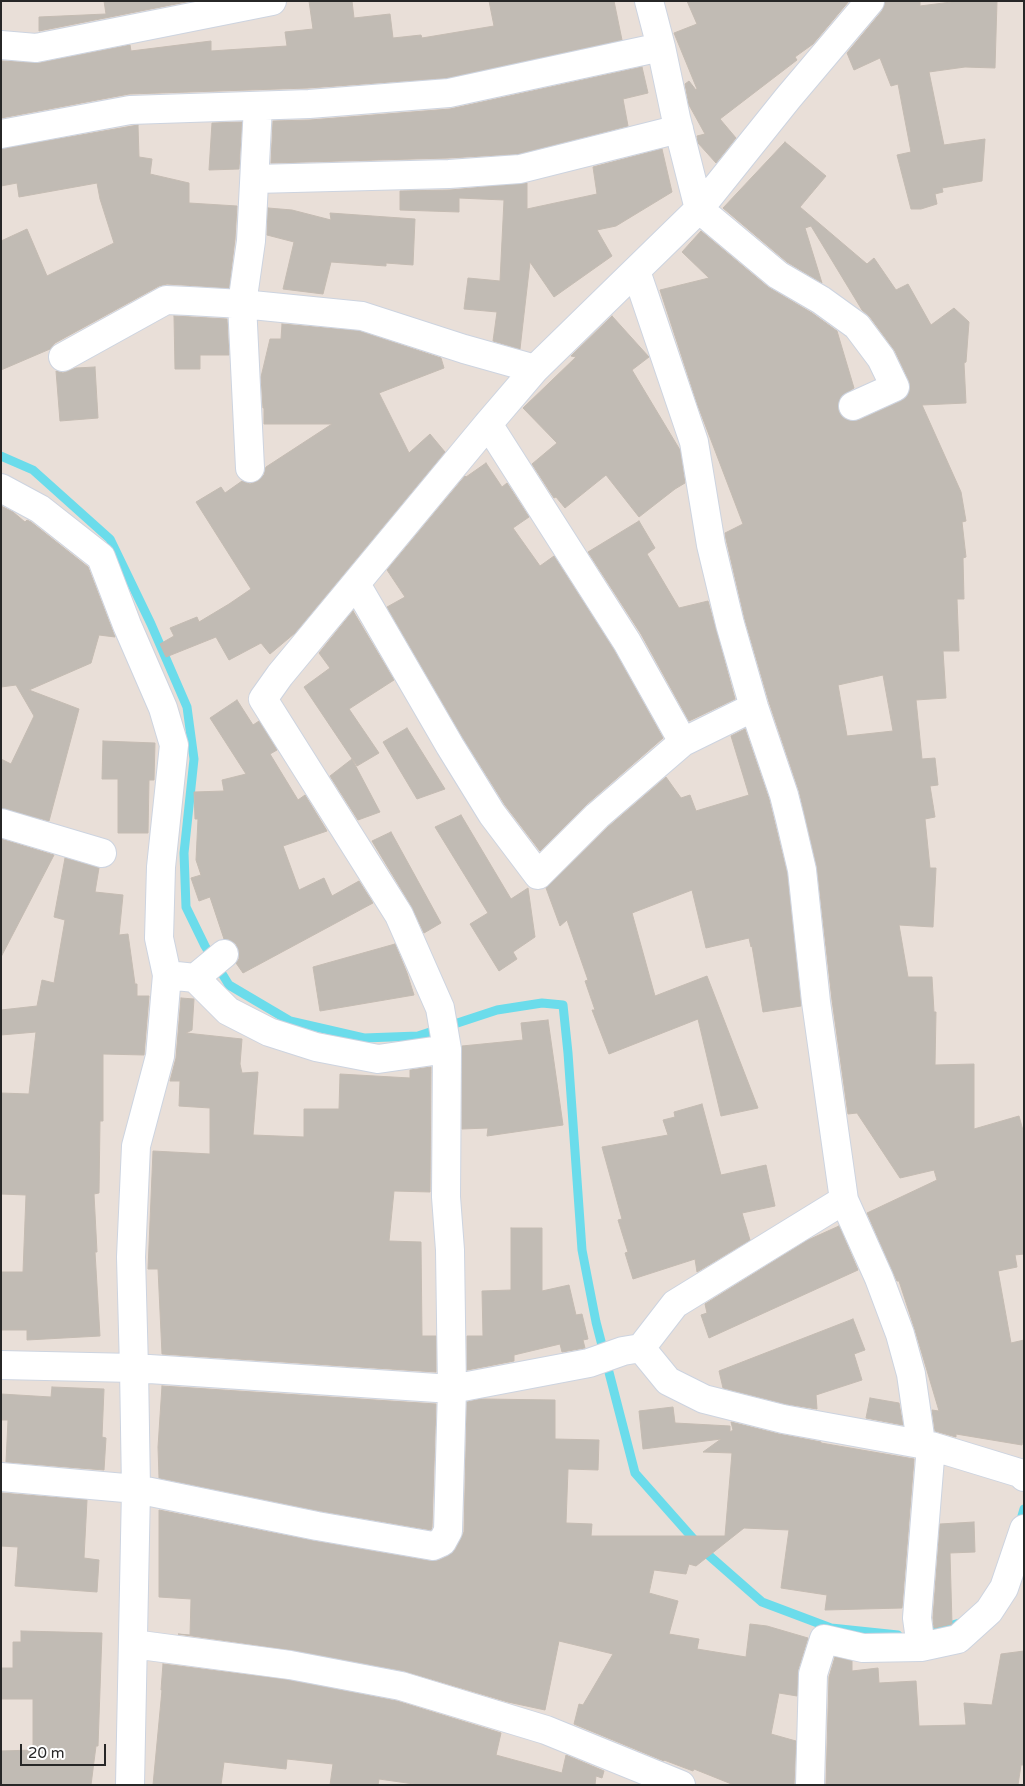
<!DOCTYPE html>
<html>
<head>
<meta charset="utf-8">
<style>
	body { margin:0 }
	#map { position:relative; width:1025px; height:1786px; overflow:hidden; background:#e9dfd8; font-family:"Varela Round",sans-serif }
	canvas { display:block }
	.frame { position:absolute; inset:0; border:2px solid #272727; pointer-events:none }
	.scale { position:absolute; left:20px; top:1744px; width:86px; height:22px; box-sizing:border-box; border:2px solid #272727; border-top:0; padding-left:6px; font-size:15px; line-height:18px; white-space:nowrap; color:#272727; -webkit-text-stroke:4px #fff; paint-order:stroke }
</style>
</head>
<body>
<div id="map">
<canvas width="1025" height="1786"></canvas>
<div class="frame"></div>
<div class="scale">20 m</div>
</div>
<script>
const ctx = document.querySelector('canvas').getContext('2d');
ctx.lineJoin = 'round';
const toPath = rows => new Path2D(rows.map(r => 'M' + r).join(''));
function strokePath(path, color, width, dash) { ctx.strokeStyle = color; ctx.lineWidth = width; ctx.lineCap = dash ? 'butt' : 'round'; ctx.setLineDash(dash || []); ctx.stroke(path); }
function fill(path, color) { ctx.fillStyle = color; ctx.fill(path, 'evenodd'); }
strokePath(toPath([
	[1,456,33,470,110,539,151,624,187,707,194,759,184,853,186,907,205,946,229,985,290,1021,364,1038,418,1036,497,1010,542,1003,563,1005,568,1053,582,1250,596,1322,635,1473,705,1552,762,1602,831,1628,898,1635],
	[1019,1526,1024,1509],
	[925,1633,963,1622]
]), '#6bdceb', 9);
const building = toPath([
	[104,1,191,1,39,31,39,17,106,14,104,1],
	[309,1,352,1,354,18,390,14,393,38,421,35,422,38,494,26,489,1,614,1,622,40,447,78,308,88,129,94,1,118,1,61,39,63,130,45,131,51,211,41,211,51,287,46,285,32,313,29,309,1],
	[687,1,849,1,813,44,795,57,797,60,720,119,736,138,716,163,698,143,697,136,705,134,689,105,685,84,689,81,696,90,697,89,674,33,697,24,687,1],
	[885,1,920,1,920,6,959,1,997,1,995,68,965,67,929,72,944,145,985,139,982,181,942,188,943,192,935,194,937,204,921,209,911,209,897,155,911,152,898,84,891,86,880,58,854,70,847,53,882,11,885,1],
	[642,67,648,93,623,99,628,126,518,154,448,158,271,163,273,121,310,120,450,109,642,67],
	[242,122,239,169,209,170,212,123,242,122],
	[138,125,139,157,152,159,150,174,189,183,189,203,237,206,235,239,229,288,167,284,159,286,55,343,50,349,1,370,1,241,27,229,47,276,114,243,100,199,97,183,19,197,17,183,1,186,1,149,138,125],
	[785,142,826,176,800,207,867,264,874,258,896,290,908,284,931,325,954,308,969,322,966,362,964,363,966,403,922,405,961,492,966,521,962,522,966,557,963,558,964,599,957,599,959,651,943,651,946,698,916,700,922,759,935,758,938,785,930,786,935,817,925,819,930,868,936,868,933,927,899,925,908,977,932,977,934,1012,936,1012,935,1065,974,1064,974,1129,1019,1116,1024,1134,1024,1254,1015,1255,1017,1267,998,1271,1011,1343,1024,1340,1024,1432,1022,1445,956,1434,956,1437,935,1431,932,1410,939,1411,915,1330,899,1281,897,1281,867,1213,937,1180,934,1170,900,1178,857,1113,848,1114,832,1000,817,867,799,791,769,702,745,620,726,539,725,533,743,524,698,406,660,290,709,278,682,252,701,231,768,287,812,313,837,331,854,388,841,397,838,404,839,412,844,418,851,421,859,420,901,401,907,396,910,389,909,381,895,351,870,317,862,310,811,226,805,228,822,283,787,262,723,208,785,142],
	[883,675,893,731,847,736,838,685,883,675],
	[662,149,672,192,616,226,597,230,612,256,554,297,530,262,520,349,493,341,497,312,464,309,468,278,500,281,504,200,459,198,459,212,400,210,400,191,450,190,527,183,527,209,597,194,593,167,662,149],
	[268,208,292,210,331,220,330,213,415,219,413,265,386,263,386,266,331,262,323,294,283,289,294,242,267,235,268,208],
	[174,316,227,319,229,355,200,355,200,369,175,369,174,316],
	[612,316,649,357,632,370,680,450,685,483,675,489,639,517,606,475,565,508,556,497,554,498,532,464,557,443,523,408,576,357,571,356,612,316],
	[282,324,359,331,441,358,444,368,379,393,409,453,430,434,445,452,295,633,270,654,261,643,229,660,216,637,166,657,160,644,174,636,170,628,197,617,199,622,229,604,251,589,196,502,221,487,225,493,242,481,250,484,258,481,264,475,266,467,332,424,264,424,264,408,263,408,261,377,270,339,281,339,282,324],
	[95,367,98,418,60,421,56,371,63,373,76,368,95,367],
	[486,463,502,487,507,483,529,517,513,528,540,566,554,556,614,650,663,738,587,804,540,851,505,805,463,738,387,607,405,597,387,570,465,476,466,477,486,463],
	[1,506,13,512,25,522,27,520,31,522,88,567,115,637,99,635,91,663,29,690,79,709,49,821,1,808,1,759,11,764,34,716,16,685,1,687,1,506],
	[639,521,655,548,647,554,679,608,708,601,735,699,689,721,641,634,588,552,639,521],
	[353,611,394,680,349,709,379,753,357,766,304,687,330,668,319,653,353,611],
	[237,700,253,725,259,721,277,750,270,754,298,800,305,795,327,831,283,846,299,890,324,878,332,896,359,881,373,903,243,973,236,963,239,959,239,952,236,944,230,940,224,939,210,897,199,901,191,878,201,875,196,860,198,819,195,819,194,792,224,791,222,780,246,774,210,718,237,700],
	[407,728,445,789,417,799,383,742,407,728],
	[745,729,769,799,787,873,801,1006,763,1012,752,946,751,947,749,938,706,948,692,890,632,913,655,996,707,976,758,1108,721,1116,698,1019,609,1054,592,1010,595,1010,585,981,588,980,567,920,560,926,546,888,608,827,666,777,681,798,690,795,696,811,749,795,731,736,745,729],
	[103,741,155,743,154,780,149,780,148,833,118,833,118,779,102,779,103,741],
	[352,759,380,812,358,820,330,776,352,759],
	[461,815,511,899,528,888,535,937,513,952,517,959,499,971,470,924,488,913,435,827,461,815],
	[391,832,441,923,424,933,412,907,372,841,391,832],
	[1,839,54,855,1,957,1,839],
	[65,858,99,868,95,892,123,895,119,935,128,934,135,984,137,984,137,996,149,996,144,1055,103,1054,103,1121,100,1121,99,1193,94,1194,97,1252,95,1252,100,1336,27,1340,27,1330,1,1330,1,1272,23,1272,26,1195,1,1194,1,1093,29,1094,36,1032,1,1035,1,1010,37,1006,42,980,54,983,65,920,54,917,65,858],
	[395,944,407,973,414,995,320,1011,313,967,395,944],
	[181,998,194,999,192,1030,186,1033,242,1039,240,1064,242,1073,258,1072,253,1135,304,1137,304,1109,339,1109,340,1074,410,1078,410,1070,431,1067,430,1192,394,1191,389,1241,421,1242,422,1336,436,1336,436,1372,162,1354,158,1269,148,1269,153,1151,210,1154,210,1108,179,1106,180,1081,170,1081,176,1058,181,998],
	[548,1020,563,1125,487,1136,488,1128,462,1129,462,1046,523,1040,521,1023,548,1020],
	[702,1104,721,1175,766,1165,775,1206,742,1213,750,1240,697,1272,695,1259,633,1279,625,1253,628,1252,618,1220,622,1219,602,1147,668,1135,663,1120,675,1117,674,1112,702,1104],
	[839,1226,858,1270,709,1338,701,1315,707,1313,705,1304,808,1240,839,1226],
	[511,1228,542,1228,542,1291,569,1285,576,1315,582,1314,588,1339,583,1340,585,1348,562,1352,560,1344,514,1355,514,1361,467,1370,467,1336,483,1336,482,1291,511,1290,511,1228],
	[853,1319,865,1350,854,1354,862,1380,816,1395,817,1409,786,1404,723,1388,719,1371,853,1319],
	[162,1386,436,1404,432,1527,431,1530,320,1511,159,1478,158,1447,162,1386],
	[52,1387,104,1389,102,1437,106,1438,104,1470,6,1462,8,1420,1,1420,1,1394,51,1397,52,1387],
	[870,1398,899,1403,903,1425,866,1418,870,1398],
	[481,1399,555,1400,555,1439,599,1440,598,1470,568,1469,566,1523,592,1524,591,1536,725,1536,732,1453,703,1452,721,1439,643,1449,639,1411,673,1407,675,1423,730,1426,730,1432,733,1430,731,1422,779,1434,821,1442,821,1443,914,1459,902,1608,825,1610,827,1595,781,1588,789,1530,744,1528,696,1566,689,1564,686,1574,654,1570,649,1593,678,1601,669,1634,699,1639,697,1649,746,1657,750,1624,767,1626,808,1638,798,1670,797,1696,779,1693,771,1734,796,1741,794,1785,734,1785,694,1769,693,1771,664,1760,664,1761,574,1724,579,1704,583,1705,613,1654,559,1641,545,1710,508,1702,404,1671,292,1650,178,1634,190,1635,191,1599,159,1597,159,1510,314,1541,430,1561,439,1560,448,1556,455,1550,464,1532,467,1402,481,1399],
	[1,1493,87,1500,84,1558,99,1560,97,1592,15,1586,18,1547,1,1546,1,1493],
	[974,1522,975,1552,950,1553,952,1624,934,1628,933,1618,940,1524,974,1522],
	[21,1631,102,1633,98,1746,96,1746,91,1785,1,1785,1,1751,33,1750,33,1699,1,1699,1,1668,13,1668,13,1642,21,1642,21,1631],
	[1024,1651,1024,1765,1021,1765,1018,1785,826,1785,829,1677,835,1657,852,1661,852,1671,878,1668,879,1683,916,1681,919,1726,966,1725,964,1703,992,1705,1001,1654,1024,1651],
	[163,1664,288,1680,397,1701,501,1733,496,1755,562,1773,566,1755,604,1771,602,1778,596,1776,595,1785,421,1785,379,1779,378,1785,330,1785,333,1764,287,1759,286,1769,224,1762,221,1785,153,1785,162,1690,161,1690,163,1664]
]);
fill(building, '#c1bbb4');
strokePath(building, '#c4bbb2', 1);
const minor = toPath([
	[649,1,661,47,676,118,699,209,778,275,821,300,857,326,881,358,895,387,853,406],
	[1,45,36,48,272,1],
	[1,134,130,110,309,104,449,93,661,47],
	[255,179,449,174,520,169,679,129],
	[636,271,694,442,711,545,730,624,754,707,784,795,790,819,802,870,816,1002,844,1200,879,1278,900,1334,911,1374,921,1443],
	[63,357,166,300,189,301,242,304,362,316,464,349,535,369],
	[488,424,627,642,683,742],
	[250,468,242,304,251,241,258,106],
	[1,488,40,509,101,557,127,625,163,708,174,745,161,867,159,938,167,975,160,1056,136,1146,131,1257,134,1368,1,1365],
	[356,584,450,746,492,814,538,875,597,816,683,742,754,707],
	[1,823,102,853],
	[167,975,195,978,228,1011,269,1032,316,1047,378,1059,447,1049],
	[195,978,224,954],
	[641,1348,668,1381,704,1399,783,1419,931,1446,1023,1474,1024,1477],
	[1,1477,136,1489,317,1526,433,1546,442,1542,448,1531,452,1389,589,1363,623,1351,641,1348,675,1304,844,1200],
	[133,1644,290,1665,401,1686,546,1730,681,1785],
	[921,1647,917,1618,931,1446],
	[130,1785,136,1489,134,1368,452,1389,450,1250,446,1197,447,1049,440,1008,399,915,263,699,280,675,488,424,535,369,699,209,788,98,870,1],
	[810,1785,813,1674,824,1639,863,1648,921,1647,958,1639,989,1611,1004,1588,1024,1529]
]);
strokePath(minor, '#cdd4e0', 30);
strokePath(minor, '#fff', 28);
</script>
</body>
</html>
